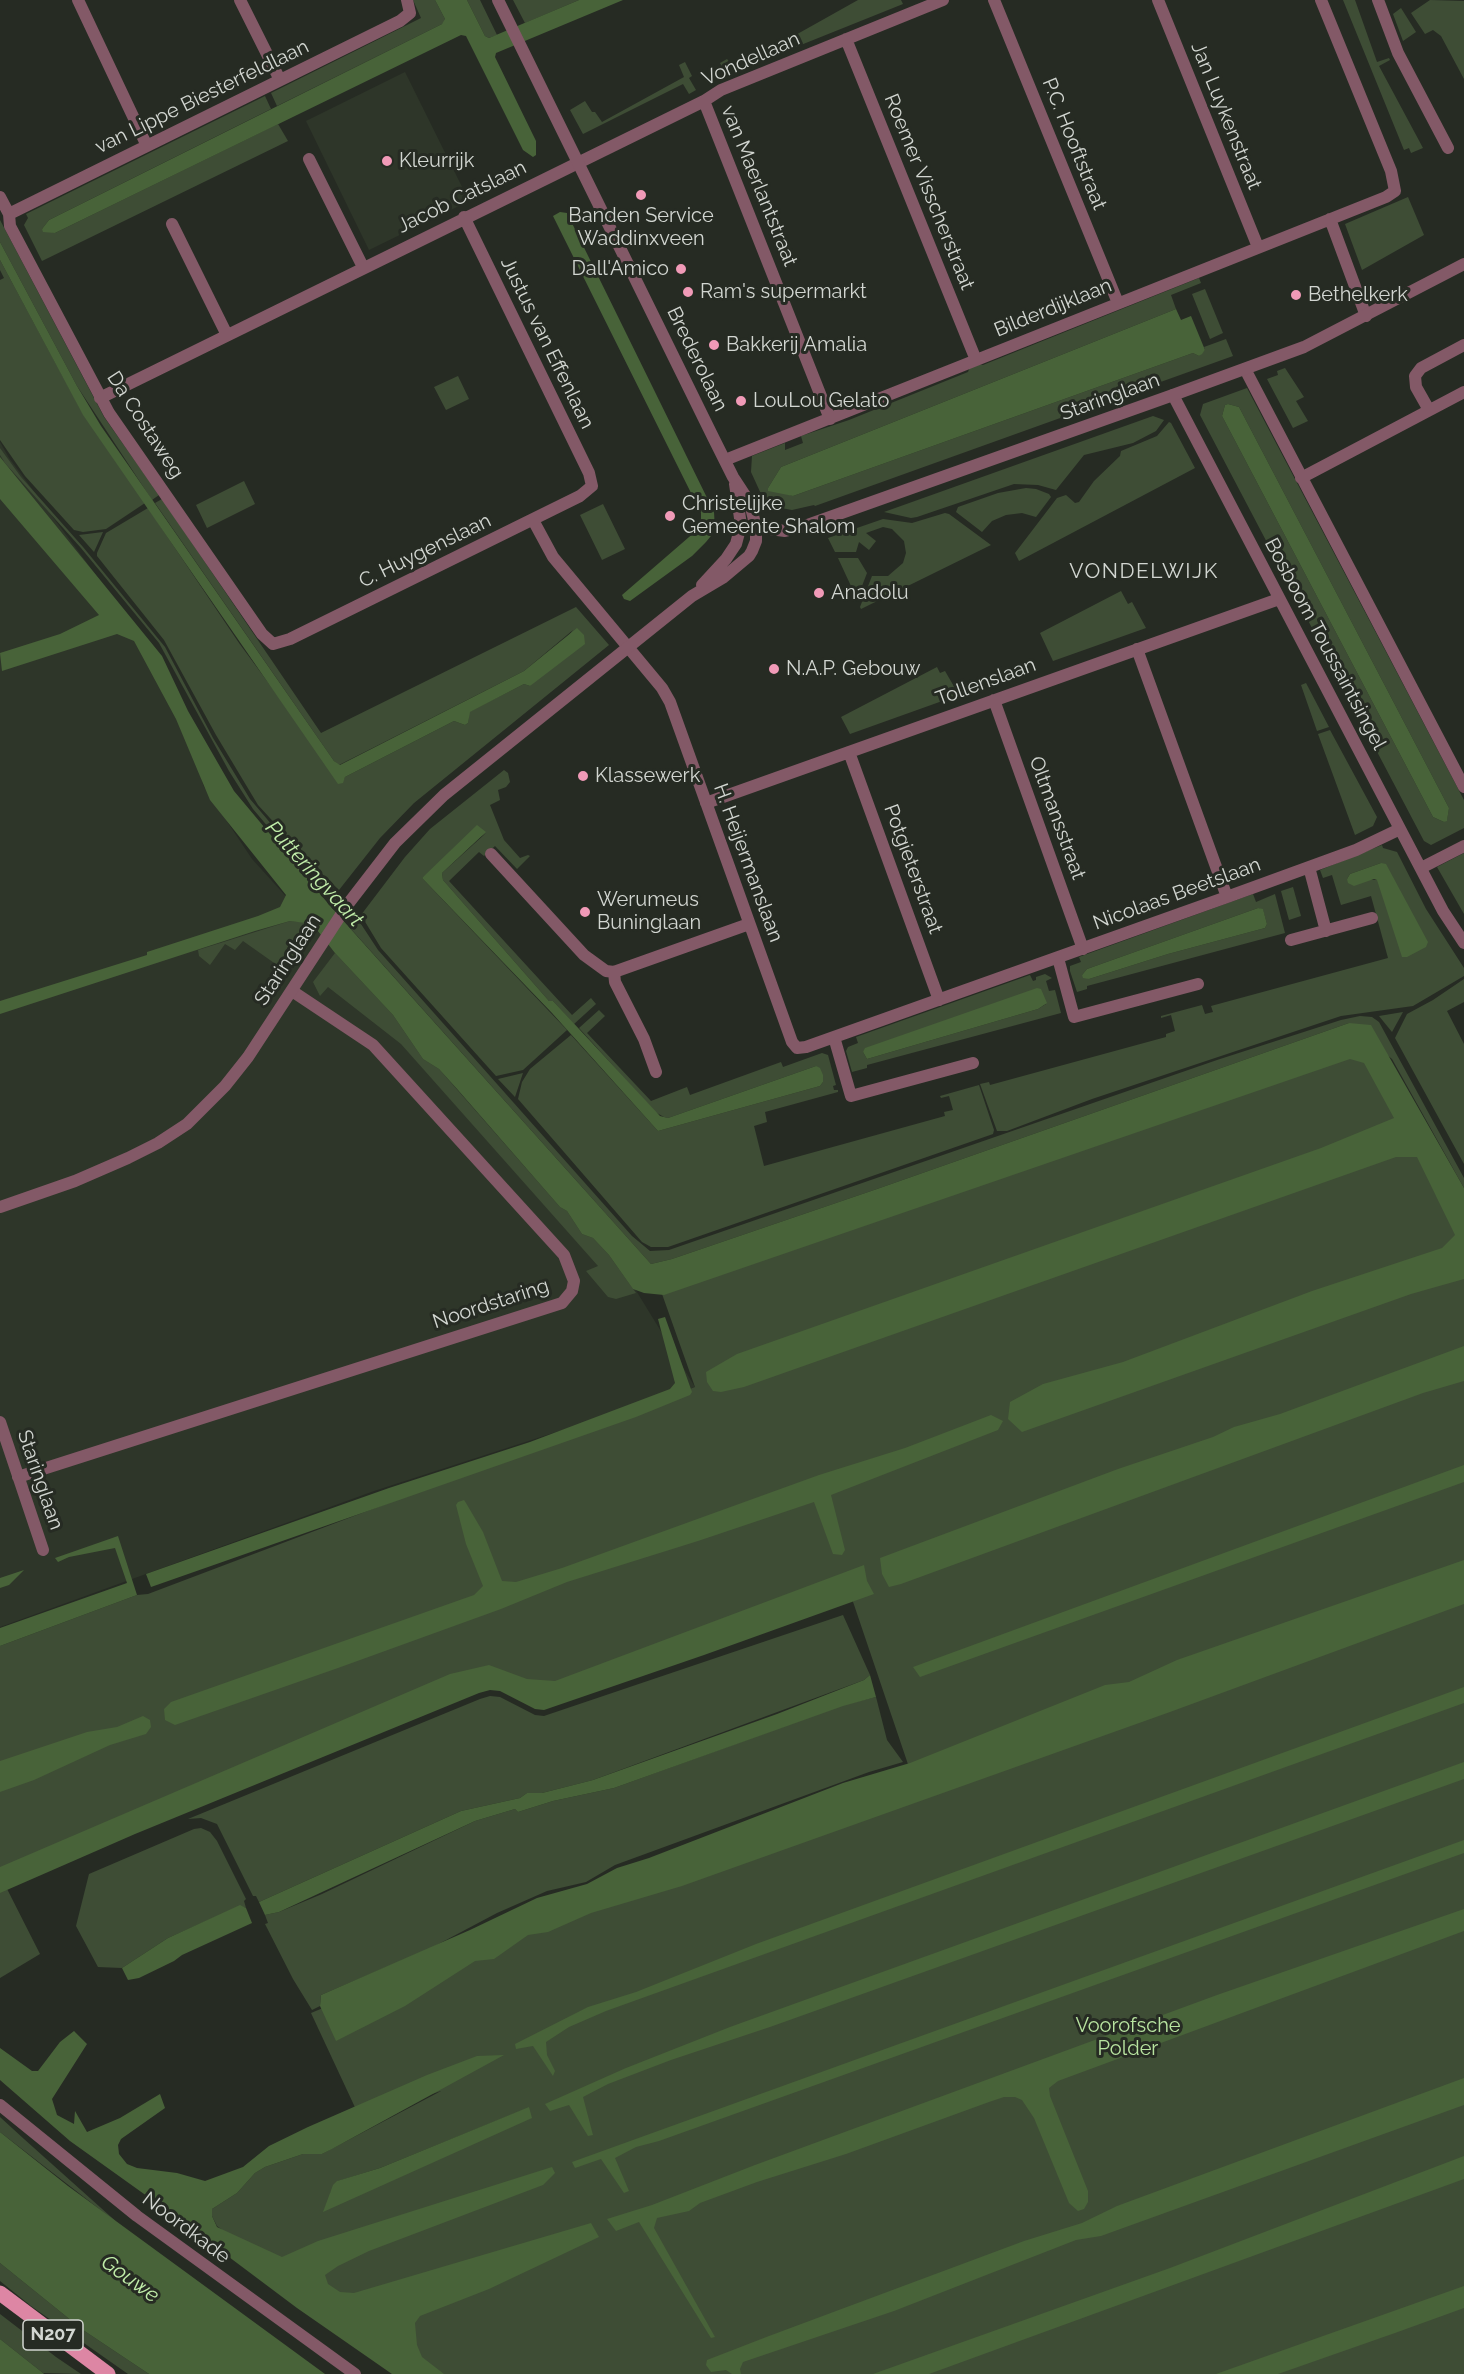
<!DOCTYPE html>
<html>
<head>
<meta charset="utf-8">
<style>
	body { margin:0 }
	canvas { display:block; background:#262b23 }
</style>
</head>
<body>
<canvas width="1464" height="2374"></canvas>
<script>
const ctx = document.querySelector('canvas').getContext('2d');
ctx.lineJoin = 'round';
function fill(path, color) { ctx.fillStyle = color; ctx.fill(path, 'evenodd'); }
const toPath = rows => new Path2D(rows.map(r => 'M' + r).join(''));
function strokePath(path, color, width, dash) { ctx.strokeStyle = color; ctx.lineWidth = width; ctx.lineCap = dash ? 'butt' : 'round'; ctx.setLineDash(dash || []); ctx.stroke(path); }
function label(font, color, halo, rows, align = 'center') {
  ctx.font = font + ' Raleway,sans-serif'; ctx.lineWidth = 6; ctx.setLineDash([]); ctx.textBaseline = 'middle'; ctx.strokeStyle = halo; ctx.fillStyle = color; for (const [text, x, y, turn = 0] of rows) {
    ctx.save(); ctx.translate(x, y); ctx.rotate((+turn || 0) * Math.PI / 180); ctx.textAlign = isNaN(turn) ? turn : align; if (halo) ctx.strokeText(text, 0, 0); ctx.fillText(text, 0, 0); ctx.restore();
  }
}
fill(toPath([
	[405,72,469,201,369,250,306,121],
	[0,442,9,458,168,672,204,787,252,859,621,1266,695,1387,374,1491,0,1627]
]), '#2e3629');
fill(toPath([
	[413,0,435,0,445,19,444,23,277,106,271,93,421,18],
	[467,0,480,0,497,35,489,38,485,36],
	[513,0,579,0,525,23],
	[858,0,901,0,903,4,726,75,720,63,727,59,735,69],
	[1343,0,1355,0,1377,62,1389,58,1390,60,1379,66,1423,148,1411,153,1409,148,1404,150],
	[1430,0,1464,1,1464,79,1441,36,1433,30,1425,34,1411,13],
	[1401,8,1416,32,1403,41,1393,14],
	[685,62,692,76,689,78,696,90,689,94,683,84,583,134,570,110,585,101,592,112,595,112,602,122,684,77,679,65],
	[265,96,271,109,49,220,42,229,55,233,278,124,288,141,42,261,24,225,28,218,26,214],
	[1408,197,1424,235,1362,270,1345,224],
	[0,220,104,417,159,495,152,500,77,386,0,242],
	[0,260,83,414,145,503,106,529,83,532,74,530,25,476,0,440,0,280,4,278,0,270],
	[1199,278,1201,283,1171,295,1176,309,781,467,768,488,793,496,1193,353,1199,356,1205,350,1204,347,1226,339,1233,356,815,506,814,505,792,510,776,507,762,496,751,472,752,456,785,443,785,450,803,443,801,436,849,420,968,372,970,367,978,364,983,365],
	[1205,289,1223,333,1210,339,1192,294],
	[1285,368,1304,397,1296,401,1308,421,1293,428,1267,379,1278,375,1277,371],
	[458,376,469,399,446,410,434,387],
	[1247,388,1464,800,1464,828,1431,845,1424,841,1200,415,1203,404],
	[1228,404,1239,407,1449,808,1447,820,1444,822,1433,817,1222,416,1225,405],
	[1153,416,1164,420,1156,431,1133,443,1084,455,1056,490,1038,485,1014,484,917,517,911,518,884,512],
	[1169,422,1171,423,1195,468,1019,561,1015,553,1057,498,1066,495,1075,503,1079,502,1094,481,1120,456,1121,451,1157,436],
	[0,448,21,477,83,547,165,647,213,738,250,799,289,845,337,892,339,894,333,904,253,809,229,771,159,643,81,548,5,463,0,455],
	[244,481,255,504,207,528,196,505],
	[1026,488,1036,489,1049,494,1051,497,1036,517,1022,513,1006,515,992,521,982,532,956,512,958,507,998,493],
	[162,499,321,733,576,607,609,645,414,803,380,838,339,890,313,865,258,805,216,735,164,640,97,556,97,553,106,533,148,508,239,643,342,783,345,777,454,721,465,725,468,723,469,712,524,684,530,686,573,630,524,671,339,765,334,761,155,503],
	[603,504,625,549,602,560,580,515],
	[945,513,949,514,991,545,861,609,860,607,872,576,888,576,903,563,906,553,904,541,892,529,883,527,866,533,876,541,869,550,859,542,856,552,835,552,828,538,883,519,912,523],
	[103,532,94,552,79,535],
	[838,558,858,558,867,573,857,599],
	[1121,591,1128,604,1132,602,1146,628,1053,661,1040,633],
	[937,667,940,673,945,671,959,695,850,734,841,717],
	[1306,683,1329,727,1317,731,1301,685],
	[1330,730,1377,817,1373,826,1355,835,1318,734],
	[504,770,508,773,510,782,506,787,498,790,500,800,490,805,504,840,520,858,528,855,530,856,517,869,495,846,484,856,479,852,449,881,572,1015,591,998,596,1004,574,1024,553,1001,549,1001,443,880,442,873,486,833,422,878,567,1030,523,1070,496,1076,381,948,361,915,405,857,430,829],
	[1382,845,1383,848,1397,852,1426,909,1464,968,1464,976,1413,1006,1341,1016,1092,1099,1007,1131,997,1131,980,1084,989,1082,990,1085,1166,1037,1166,1034,1175,1031,1171,1015,1161,1018,1161,1016,1202,1005,1205,1014,1213,1012,1211,1006,1388,958,1371,896,1341,905,1332,875,1323,878,1320,870],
	[1381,863,1377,880,1347,879,1350,874],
	[1464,853,1464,914,1437,867],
	[1293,887,1301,916,1289,920,1281,891],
	[1253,894,1256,902,1275,894,1285,933,1087,986,1087,989,1077,992,1070,971,1070,966,1081,962,1079,957],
	[1258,908,1263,910,1267,924,1265,928,1168,954,1089,979,1082,975,1087,969],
	[290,921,302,922,316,930,281,983,270,975,277,965,243,941,235,950,225,944,210,965,199,956,198,950],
	[359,921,378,950,632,1236,650,1251,669,1250,1217,1060,1341,1020,1360,1016,1372,1017,1379,1022,1464,1178,1464,1188,1392,1059,1349,1023,877,1189,672,1259,651,1264,351,929,355,922],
	[335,953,393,1015,423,1059,439,1069,560,1207,567,1211,582,1234,593,1238,609,1255,636,1293,616,1299,608,1297,586,1271,598,1266,401,1044,328,987,320,996,313,982],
	[1045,974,1052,978,1046,981,1049,991,1055,990,1061,1013,867,1065,867,1068,852,1072,846,1051,848,1047,858,1043,856,1037,1030,975,1033,981,1036,980,1036,977],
	[1046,1004,1038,1009,867,1059,863,1052],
	[1464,979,1464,1002,1447,1011,1464,1044,1464,1164,1395,1038,1407,1014,1433,1000],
	[599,1010,605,1016,587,1033,651,1101,687,1087,690,1095,781,1062,783,1067,822,1053,828,1055,836,1085,833,1086,834,1090,838,1090,838,1092,765,1112,767,1122,754,1126,764,1166,945,1116,944,1112,953,1110,949,1096,941,1098,940,1096,979,1085,994,1130,993,1134,668,1247,651,1247,642,1242,518,1099,522,1082,530,1069,571,1035,658,1131,820,1086,823,1082,816,1066,668,1118,664,1117,655,1112,579,1028],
	[1403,1012,1392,1032,1379,1016],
	[1366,1035,1464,1210,1464,2374,412,2374,217,2226,212,2216,212,2209,237,2193,255,2173,265,2167,303,2154,322,2154,441,2091,360,2118,311,2013,599,1893,913,1779,847,1584,555,1690,477,1680,3,1881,40,1954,0,1978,0,1646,137,1595,148,1594,695,1387,656,1277],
	[523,2110,330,2193,338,2181,380,2168],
	[523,1073,515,1097,498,1079],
	[843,1615,870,1675,864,1680,593,1780,542,1793,527,1793,520,1798,461,1811,259,1902,256,1896,253,1896,217,1824,201,1818,188,1819,480,1699,490,1696,500,1697,535,1715,544,1716],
	[876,1697,887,1740,903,1762,869,1772,615,1865,586,1882,547,1891,497,1913,431,1948,321,1995,320,2006,312,2010,293,1979,265,1924,268,1923,265,1915,279,1912,322,1894,475,1821,515,1809,518,1812,553,1801,614,1788,843,1705],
	[201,1828,210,1832,217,1841,246,1899,244,1901,246,1908,240,1906,168,1938,122,1968,98,1967,76,1926,89,1874,194,1829],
	[0,2117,24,2139,120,2225,0,2132],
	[0,2263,83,2330,149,2374,128,2374,31,2306,0,2281],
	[0,2314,56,2357,81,2374,43,2373,0,2339]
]), '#3e4d35');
fill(toPath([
	[435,0,467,0,485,36,489,38,579,0,623,0,496,53,495,57,536,141,536,155,533,157,523,150,466,36,461,35,55,233,43,232,42,229,49,220,442,24,445,19],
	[560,212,567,213,714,512,715,531,706,542,692,556,630,601,624,599,622,595,696,531,701,521,701,513,553,216],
	[0,242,77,386,101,426,334,761,340,765,524,671,577,628,584,635,585,644,530,686,524,684,470,712,468,723,465,725,454,721,345,777,343,783,338,784,83,415,0,260],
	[1176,309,1181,320,1191,316,1205,350,1202,354,1199,356,1193,353,793,496,768,491,768,488,781,467],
	[1228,404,1239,407,1449,808,1447,821,1444,822,1433,817,1222,416,1225,405],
	[0,457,162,656,188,711,234,791,331,907,651,1264,672,1259,877,1189,1349,1023,1371,1025,1464,1188,1464,1279,1411,1294,1022,1432,1008,1419,1010,1402,1043,1384,1123,1362,1312,1291,1442,1248,1455,1235,1417,1157,1396,1157,744,1387,721,1392,713,1391,707,1382,706,1372,737,1354,1321,1148,1394,1118,1364,1063,1350,1059,664,1295,644,1293,633,1289,609,1255,593,1238,582,1234,567,1211,560,1207,458,1090,439,1069,423,1059,393,1015,335,953,317,930,305,923,290,921,255,931,0,1014,0,1001,147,955,147,952,258,916,280,907,286,895,210,800,176,719,134,641,117,634,2,671,0,653,60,634,99,615,0,499],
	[477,825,486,832,442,873,443,880,549,1001,553,1001,660,1116,668,1118,816,1066,820,1068,823,1075,823,1082,820,1086,658,1131,552,1013,422,878],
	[1381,863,1386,864,1428,942,1426,947,1407,957,1402,957,1377,880,1374,879,1354,886,1348,883,1347,879,1350,874],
	[1258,908,1263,909,1267,924,1265,928,1168,954,1089,979,1083,978,1082,975,1087,969],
	[1037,988,1041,989,1047,1003,1038,1009,867,1059,863,1052,865,1048],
	[665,1317,692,1392,690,1395,636,1417,151,1587,146,1574,389,1488,530,1442,670,1389,675,1383,658,1319],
	[1464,1346,1464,1381,1423,1393,901,1584,889,1587,882,1574,880,1558,1118,1469,1213,1437,1234,1427,1280,1414],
	[991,1415,1003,1421,998,1430,831,1495,845,1550,842,1555,833,1554,814,1502,698,1541,567,1582,501,1609,338,1668,175,1725,165,1720,164,1709,171,1702,474,1595,483,1586,466,1544,456,1505,458,1502,464,1500,466,1503,483,1532,502,1581,516,1582,562,1568,819,1475,905,1448],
	[1464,1465,1464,1482,920,1677,913,1667],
	[118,1536,137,1595,0,1646,0,1628,127,1583,115,1548,69,1557,58,1562,55,1558],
	[1464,1560,1464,1604,1170,1712,682,1886,591,1913,548,1932,528,1935,494,1959,475,1961,405,2006,336,2041,320,2006,321,1995,470,1930,537,1898,587,1884,617,1868,649,1858,843,1783,910,1763,1105,1685,1129,1682,1177,1660],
	[864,1565,867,1581,874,1594,704,1655,544,1710,535,1709,500,1691,490,1690,479,1693,135,1834,0,1893,0,1867,450,1674,489,1665,527,1679,555,1681],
	[24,1570,9,1585,0,1588,0,1578],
	[870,1675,876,1697,843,1706,614,1788,553,1801,518,1812,515,1809,475,1821,279,1912,265,1915,259,1902,461,1811,520,1798,527,1793,542,1793,593,1780,777,1714,864,1680],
	[1464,1687,1464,1703,606,2011,569,2027,546,2042,547,2055,555,2071,553,2076,533,2046,516,2049,515,2044,588,2007,636,1992,756,1944],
	[143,1716,150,1720,151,1727,146,1734,110,1745,34,1780,0,1792,0,1761,87,1732,117,1727],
	[1464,1762,1464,1779,770,2027,671,2060,608,2084,583,2097,593,2135,588,2136,569,2105,550,2111,545,2104,626,2068,730,2027],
	[1464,1840,1464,1853,659,2141,636,2147,615,2158,629,2191,624,2193,601,2159,575,2168,572,2162],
	[240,1905,246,1908,252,1923,182,1955,174,1961,139,1978,128,1980,122,1968,168,1938],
	[1464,1909,1464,1931,1058,2081,1049,2088,1050,2096,1088,2191,1088,2202,1084,2209,1078,2211,1069,2203,1034,2118,1022,2100,1015,2097,1004,2097,989,2102,846,2154,757,2182,700,2203,689,2211,657,2218,654,2228,715,2337,711,2338,639,2222,616,2231,607,2219,652,2205,755,2165,1217,1995],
	[74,2031,87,2044,52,2099,57,2115,74,2124,75,2111,87,2132,120,2118,160,2094,165,2108,121,2139,118,2145,119,2154,127,2164,137,2168,177,2173,205,2181,243,2167,269,2146,308,2127,427,2075,477,2056,504,2055,332,2149,322,2154,303,2154,265,2167,255,2173,237,2193,212,2209,212,2216,217,2227,282,2257,318,2241,552,2167,555,2173,543,2185,369,2251,338,2266,325,2275,328,2284,340,2292,354,2293,591,2223,599,2237,489,2289,420,2316,415,2323,417,2345,422,2357,444,2374,392,2374,297,2308,165,2209,70,2141,0,2080,0,2048,32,2071,38,2071,60,2042],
	[1464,2078,1464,2105,1101,2236,1076,2240,894,2311,743,2362,740,2369,741,2374,732,2374,726,2370,711,2372,706,2365,707,2360,769,2336,1024,2241,1082,2223,1117,2206],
	[529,2107,532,2118,323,2212,333,2185,337,2181,380,2168],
	[0,2132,68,2186,325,2374,149,2374,83,2330,0,2263],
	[1464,2156,1464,2179,929,2374,873,2374,1170,2268],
	[1464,2286,1464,2308,1395,2333,1278,2374,1216,2374],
	[0,2339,43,2373,44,2374,0,2374]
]), '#486339');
strokePath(toPath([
	[78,0,147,146],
	[240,0,280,80],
	[994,0,1118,303],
	[1158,0,1258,247],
	[1378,0,1398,53,1448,148],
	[846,39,976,360],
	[704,101,830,419],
	[309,159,363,267],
	[0,197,9,214,10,226,109,413,262,634,273,644,290,639,580,496,592,486,589,473,464,217],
	[9,214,400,21,410,13,407,0],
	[1330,219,1366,316],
	[172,224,227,335],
	[1245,369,1464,787],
	[1173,395,1443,911,1464,943],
	[100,398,704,101,721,90,943,0],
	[1429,410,1416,387,1415,376,1421,368,1464,345],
	[725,460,1386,197,1395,191,1391,171,1321,0],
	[1301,478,1464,392],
	[533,520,553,557,662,688,670,702,792,1042,797,1048,806,1047,1227,897,1356,850,1400,829],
	[1137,649,1227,897],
	[994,700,1083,949],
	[849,752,939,1000],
	[706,803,1279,599],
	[491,854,584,955,606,971,614,972,749,924],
	[1309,867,1326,931],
	[1421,868,1464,846],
	[1291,940,1372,918],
	[1058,958,1074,1017,1198,984],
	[614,972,615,982,644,1039,656,1072],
	[834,1037,851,1096,973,1063],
	[0,1422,43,1550],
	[18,1477,562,1303,572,1291,574,1281,564,1255,373,1045,292,991]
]), '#835967', 12);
strokePath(toPath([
	[741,525,785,531,802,527,1173,395,1304,347,1464,264],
	[702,585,726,559,736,544,741,525,735,484],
	[0,1207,75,1181,128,1158,158,1143,187,1124,225,1086,248,1057,348,904,395,843,444,795,692,596,724,577,749,556,752,551,756,541,756,528,750,503,733,477,714,439,498,0],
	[0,2105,137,2216,355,2374]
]), '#835967', 12);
strokePath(toPath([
	[0,2293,108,2374]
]), '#dd86a4', 15);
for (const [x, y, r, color] of [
	[387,161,6,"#f09ab7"],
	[641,195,6,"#f09ab7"],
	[681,269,6,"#f09ab7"],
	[688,292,6,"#f09ab7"],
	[1296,295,6,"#f09ab7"],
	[714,345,6,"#f09ab7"],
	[741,401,6,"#f09ab7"],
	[670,516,6,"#f09ab7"],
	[819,593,6,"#f09ab7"],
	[774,669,6,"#f09ab7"],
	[583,776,6,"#f09ab7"],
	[585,912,6,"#f09ab7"]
]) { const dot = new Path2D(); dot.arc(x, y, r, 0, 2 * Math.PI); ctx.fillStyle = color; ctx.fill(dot); strokePath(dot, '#262b23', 2); }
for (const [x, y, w] of [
	[53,2335,60]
]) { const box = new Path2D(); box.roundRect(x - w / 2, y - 15, w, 30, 4.5); ctx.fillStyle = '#262b23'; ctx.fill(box); strokePath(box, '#d2d6d1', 1.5); }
label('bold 18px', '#d2d6d1', null, [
	["N207",53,2335]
]);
label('20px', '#d2d6d1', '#262b23', [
	["Vondellaan",751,59,-24],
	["van Lippe Biesterfeldlaan",202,97,-26],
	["Jan Luykenstraat",1226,116,68],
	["P.C. Hooftstraat",1074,144,68],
	["van Maerlantstraat",759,186,68],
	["Roemer Visscherstraat",929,192,68],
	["Jacob Catslaan",462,197,-26],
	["Bilderdijklaan",1053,308,-22],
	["Justus van Effenlaan",547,343,64],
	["Brederolaan",697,359,64],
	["Staringlaan",1110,397,-20],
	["Da Costaweg",145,425,57],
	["C. Huygenslaan",425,551,-26],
	["Bosboom Toussaintsingel",1325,644,62],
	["Tollenslaan",986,682,-20],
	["Oltmansstraat",1057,818,70],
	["H. Heijermanslaan",748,863,70],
	["Potgieterstraat",913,869,70],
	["Nicolaas Beetslaan",1177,894,-20],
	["Staringlaan",288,960,-57],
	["Noordstaring",491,1304,-18],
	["Staringlaan",40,1480,71],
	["Noordkade",186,2228,37]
]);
label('20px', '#d2d6d1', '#262b23', [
	["Kleurrijk",399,161],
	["Banden Service",641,216,"center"],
	["Waddinxveen",641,239,"center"],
	["Dall'Amico",669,269,"right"],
	["Ram's supermarkt",700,292],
	["Bethelkerk",1308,295],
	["Bakkerij Amalia",726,345],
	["LouLou Gelato",753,401],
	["Christelijke",682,504],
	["Gemeente Shalom",682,527],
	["Anadolu",831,593],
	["N.A.P. Gebouw",786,669],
	["Klassewerk",595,776],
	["Werumeus",597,900],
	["Buninglaan",597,923]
], 'left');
label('20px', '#b8e4a0', '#262b23', [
	["Voorofsche",1128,2026],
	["Polder",1128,2049]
]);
ctx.letterSpacing = '1.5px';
label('21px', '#d2d6d1', '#262b23', [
	["VONDELWIJK",1144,572]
]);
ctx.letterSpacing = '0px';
label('italic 21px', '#c0eda9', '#262b23', [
	["Putteringvaart",314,874,48],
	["Gouwe",130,2279,36]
]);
</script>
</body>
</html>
